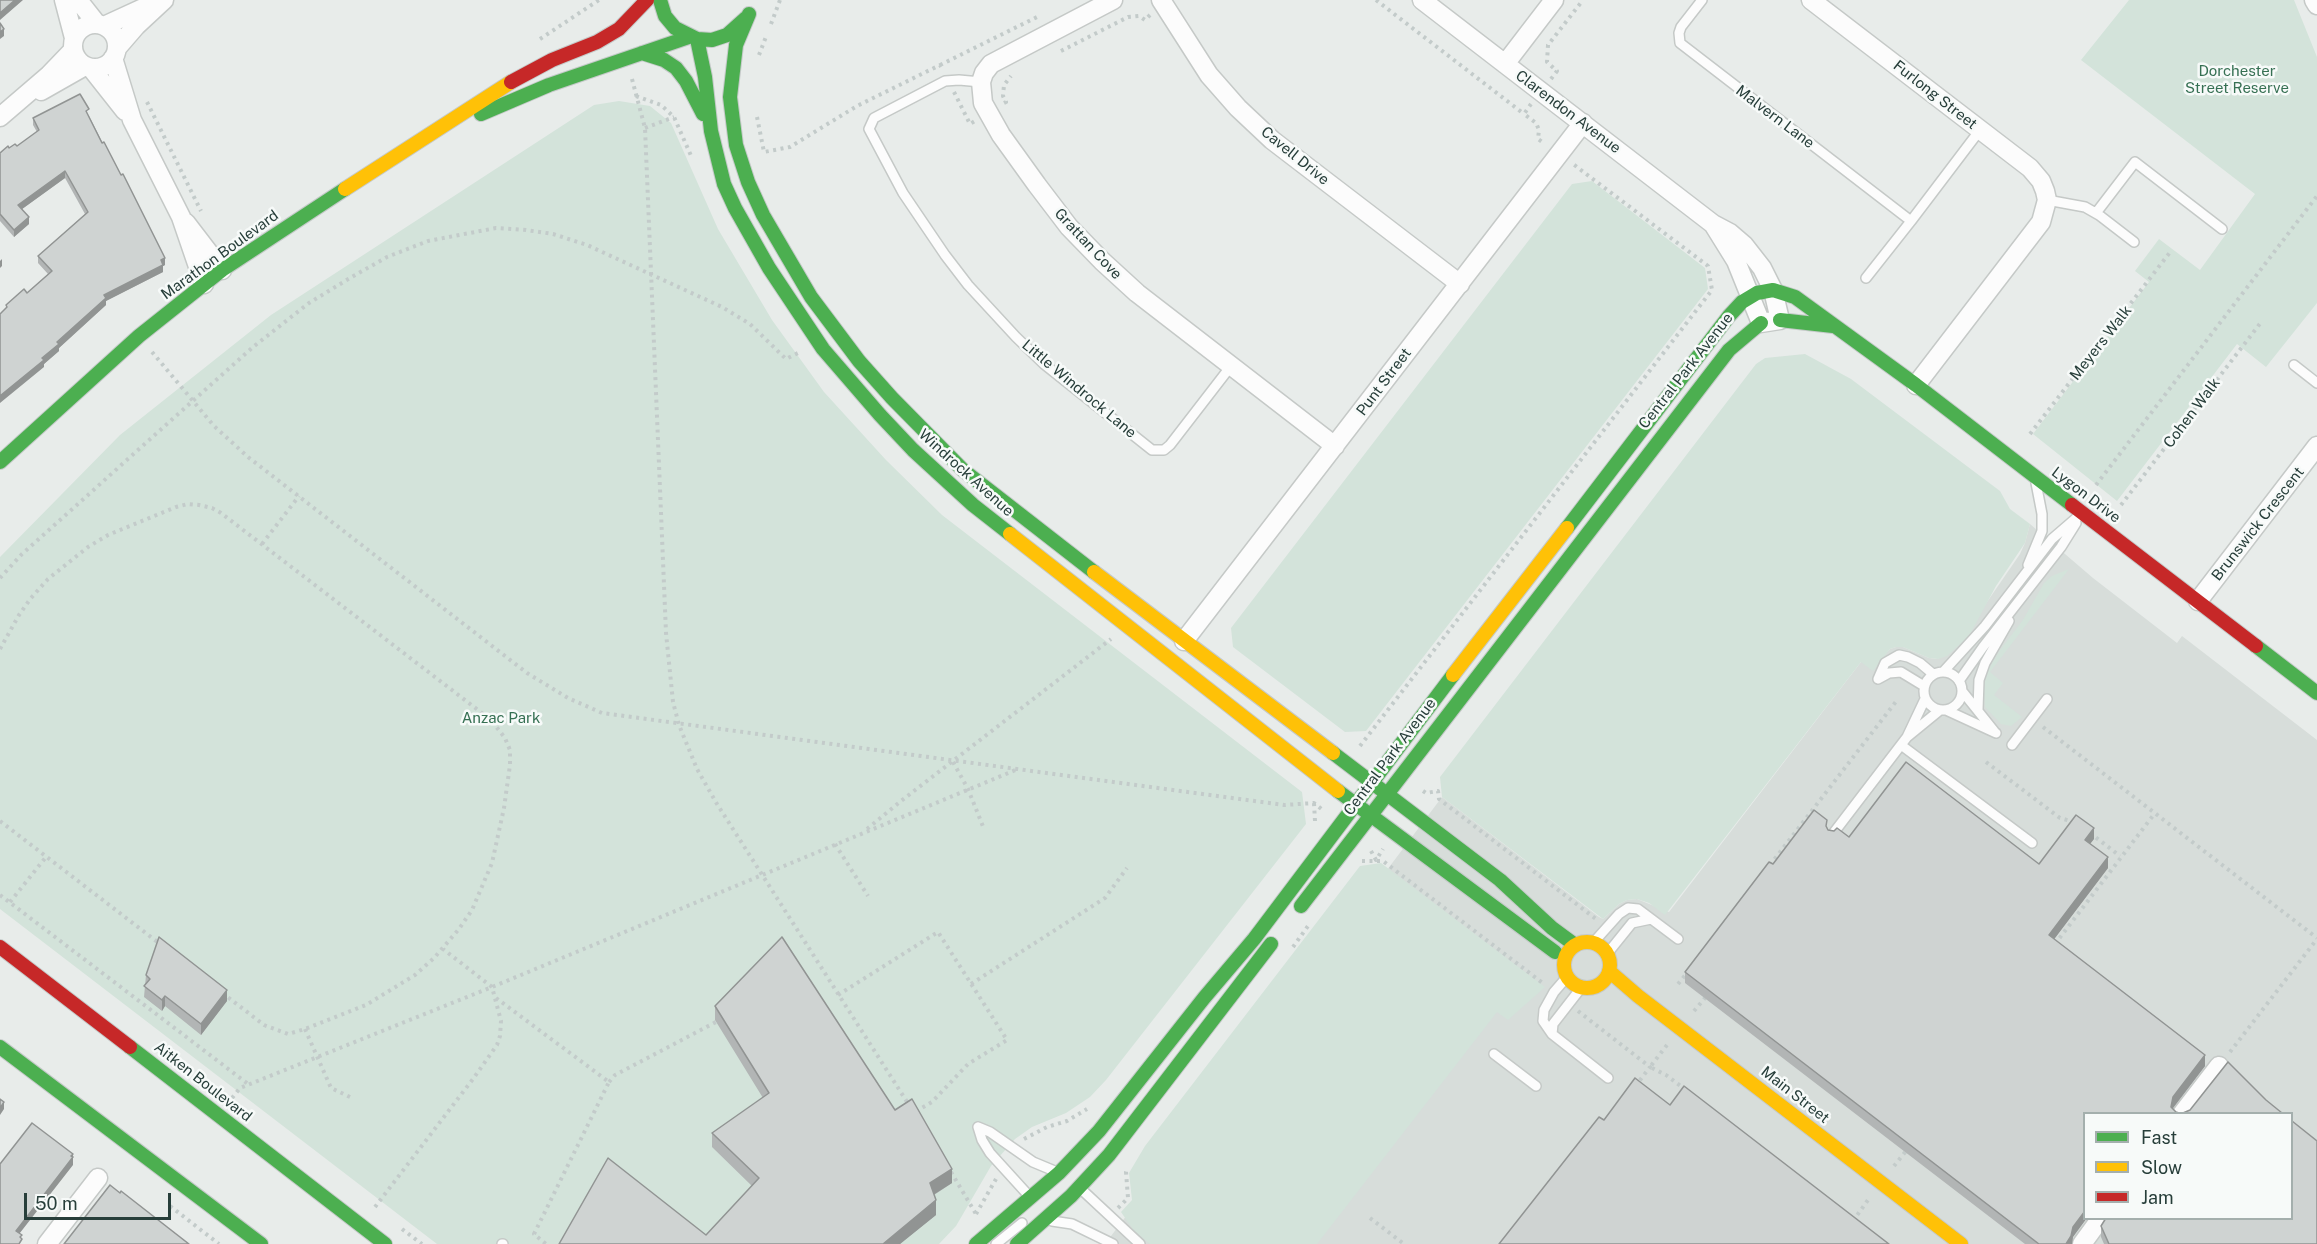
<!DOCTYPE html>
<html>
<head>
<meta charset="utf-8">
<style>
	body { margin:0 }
	#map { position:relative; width:2317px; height:1244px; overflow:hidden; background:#e8ecea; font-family:"Public Sans",sans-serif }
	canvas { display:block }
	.legend { position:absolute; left:2083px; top:1112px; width:210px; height:108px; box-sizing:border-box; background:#f7faf9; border:2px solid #a4afad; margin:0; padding:8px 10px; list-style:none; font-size:18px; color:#273e3a }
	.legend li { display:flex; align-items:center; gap:12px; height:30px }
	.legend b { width:30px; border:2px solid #a4afad }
	.scale { position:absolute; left:24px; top:1193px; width:147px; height:27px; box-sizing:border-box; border:3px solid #273e3a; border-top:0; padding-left:8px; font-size:18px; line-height:21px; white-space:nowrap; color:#273e3a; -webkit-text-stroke:4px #f7faf9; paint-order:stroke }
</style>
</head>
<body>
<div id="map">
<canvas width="2317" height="1244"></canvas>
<ul class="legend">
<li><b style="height:8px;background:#4caf50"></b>Fast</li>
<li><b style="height:8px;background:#ffc107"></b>Slow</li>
<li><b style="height:8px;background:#c62828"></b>Jam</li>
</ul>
<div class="scale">50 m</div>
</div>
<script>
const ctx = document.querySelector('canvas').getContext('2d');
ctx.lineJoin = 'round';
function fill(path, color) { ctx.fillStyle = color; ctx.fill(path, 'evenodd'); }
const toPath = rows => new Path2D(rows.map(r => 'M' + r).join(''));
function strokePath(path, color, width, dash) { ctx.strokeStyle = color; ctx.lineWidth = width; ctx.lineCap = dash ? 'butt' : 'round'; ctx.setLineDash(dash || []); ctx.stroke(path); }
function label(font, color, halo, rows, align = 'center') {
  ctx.font = font + ' "Public Sans",sans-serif'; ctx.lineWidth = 5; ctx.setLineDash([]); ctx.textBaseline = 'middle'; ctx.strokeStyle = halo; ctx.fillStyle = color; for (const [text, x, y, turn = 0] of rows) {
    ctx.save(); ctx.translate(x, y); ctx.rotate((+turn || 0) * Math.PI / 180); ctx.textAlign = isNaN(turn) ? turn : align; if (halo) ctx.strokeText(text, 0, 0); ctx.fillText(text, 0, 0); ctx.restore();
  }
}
fill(toPath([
	[2030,524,2093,578,2177,643,2182,636,2317,740,2317,1244,1105,1244,1442,797,1599,917,1603,919,1619,904,1627,900,1637,899,1669,912,1861,662,1884,655,1890,649,1896,647,1903,647,1929,658,1938,659,1987,602,2020,554,2025,543],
	[2084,1114,2292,1114,2292,1218,2084,1218]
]), '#d7ddda');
fill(toPath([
	[2129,0,2294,0,2317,57,2317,303,2266,367,2237,344,2117,501,2033,434,2149,282,2135,271,2159,239,2200,270,2255,194,2081,60],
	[619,101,650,106,671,123,718,229,772,320,824,392,886,460,942,515,1302,792,1306,824,1106,1080,1090,1097,1066,1113,1032,1127,1015,1139,991,1166,956,1226,939,1244,437,1244,0,909,0,557,120,435,271,315,594,105],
	[1592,181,1705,268,1708,289,1366,731,1345,732,1233,647,1231,628,1572,184],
	[1805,354,1851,379,2000,491,2010,509,2030,524,2025,543,1996,586,1969,636,1947,656,1938,659,1929,658,1903,647,1896,647,1890,649,1873,671,1861,662,1665,915,1649,903,1637,899,1627,900,1619,904,1603,919,1442,797,1440,777,1756,364,1765,358],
	[2069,569,1990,672,2003,683,1994,695,2022,717,2011,726,2001,724,1985,707,1983,684,1986,673,2000,650,2023,620,2044,583,2052,576],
	[1381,863,1545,987,1508,1020,1497,1012,1317,1244,1150,1244,1134,1231,1121,1212,1132,1200,1129,1173,1145,1146,1360,866]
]), '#d3e3da');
const lane = toPath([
	[1702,0,1681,27,1679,33,1680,43,1911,221,1980,130],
	[981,82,959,80,945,81,874,118,869,129,903,193,945,255,968,285,1016,337,1044,364,1152,450,1164,450,1170,445,1231,366],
	[2047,200,2085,207,2099,215,2134,242],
	[2096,213,2135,162,2222,229],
	[1866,278,1911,221],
	[2294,365,2317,383],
	[2028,565,2042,531,2042,514,2036,483],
	'1924 691a19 19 0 1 1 38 0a19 19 0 1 1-38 0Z',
	[1943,672,1985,626,2052,539,2081,514],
	[1878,679,1885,663,1899,655,1908,657,1920,663,1933,674],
	[1878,679,1889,673,1901,672,1924,686],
	[1959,681,1983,647,2061,547,2076,523],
	[1962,691,1994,731],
	[1925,699,1907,737,1940,710],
	[1946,710,1996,733],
	[1978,710,1979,680,1985,663,2009,621],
	[1901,745,2032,843],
	[2012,745,2047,699],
	[1832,835,1907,737],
	[1593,943,1619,914,1628,908,1638,909,1678,939],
	[1607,954,1632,923,1651,919],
	[1567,977,1554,992,1544,1010,1543,1021,1552,1034,1608,1078],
	[1552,1034,1553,1024,1581,988],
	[1494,1054,1536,1086],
	[978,1127,990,1132,1033,1162,1057,1172],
	[978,1127,982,1140,990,1153,1030,1197],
	[1081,1189,1140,1244],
	[1052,1221,1072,1224,1113,1244],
	[502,1244,503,1244],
	[996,1244,1022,1223]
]);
const street = toPath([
	[64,0,74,38],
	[78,0,97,24],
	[1113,0,991,64,984,73,981,82,983,103,1001,135,1037,185,1069,227,1102,261,1137,293,1335,446],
	[1161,0,1209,75,1238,108,1272,140,1460,284],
	[1422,0,1713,224,1730,233,1744,245,1762,268,1773,290,1780,320,1761,323,1736,261,1713,224],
	[1811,0,2030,168,2041,181,2045,191,2047,200,2041,222,1916,385],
	[2314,0,2317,5],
	'73 46a22 22 0 1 1 44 0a22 22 0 1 1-44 0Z',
	[104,26,154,3],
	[117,48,136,26,164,0],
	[113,58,132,120,181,217,204,284],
	[1505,64,1554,0],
	[91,68,125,111],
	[41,91,85,66],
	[0,117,49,75,73,50],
	[186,223,222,270],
	[2198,601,2317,446],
	[1184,641,1583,123],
	[2182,1114,2219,1066],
	[47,1244,98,1178],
	[2082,1244,2101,1218]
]);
const fast = toPath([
	[660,0,665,16,675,28,697,39,712,40,727,35,746,18],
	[749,14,736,45,730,97,736,145,748,182,763,215,811,297,859,361,892,398,963,470,1094,572],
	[697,39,705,77,711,131,724,184,735,208,769,268,823,349,880,415,913,450,973,505,1010,534],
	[642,53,664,60,676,68,686,81,703,114],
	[481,114,549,85,689,37],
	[1780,320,1833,326],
	[0,462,139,336,222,270,345,189],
	[1567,528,1729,316,1742,302,1757,293,1773,290,1795,297,1916,385,2072,505],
	[2256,646,2317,693],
	[1333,753,1500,880,1552,928,1575,945],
	[1338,791,1555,952],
	[1301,906,1729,350,1761,323],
	[0,1047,261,1244],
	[130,1047,385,1244],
	[976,1244,1059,1173,1099,1131,1204,998,1254,939,1453,675],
	[1017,1244,1071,1196,1109,1155,1271,944]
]);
const slow = toPath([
	[345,189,511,82],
	[1010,534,1338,791],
	[1094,572,1333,753],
	[1453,675,1567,528],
	'1564 965a23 23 0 1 1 46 0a23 23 0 1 1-46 0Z',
	[1609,971,1638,996,1961,1244]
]);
const jam = toPath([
	[511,82,552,60,597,42,619,29,647,0],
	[2072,505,2256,646],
	[0,947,130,1047]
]);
strokePath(lane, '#c5c9c7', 12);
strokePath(street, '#c5c9c7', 21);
strokePath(fast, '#c5cac9', 16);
strokePath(slow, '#c5cac9', 16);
strokePath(jam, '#c5cac9', 16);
strokePath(toPath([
	[1376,0,1524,114],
	[771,24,780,0],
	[540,39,599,0],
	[1061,51,1128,17,1139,16,1145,20,1150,15],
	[759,55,767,34],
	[940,65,1037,17],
	[632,79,645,128,666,633,673,702,679,725,697,769,717,804,909,1105],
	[1551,79,1557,71,1547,62,1548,45,1583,0],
	[954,92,970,124,975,121],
	[636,96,661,105,674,117,692,158],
	[147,102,201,211],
	[1004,103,1006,102,1003,96,1004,85,1011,76],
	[1531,104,1524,114,1536,123,1539,130,1538,139,1545,144],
	[757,117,764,152,790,147,857,106,940,65,943,70],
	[645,128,674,117],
	[152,352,214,426,248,457,527,673,568,698,602,713,1284,805,1314,803,1324,811],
	[2030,434,2171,251],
	[2096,485,2317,196],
	[2121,505,2262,321],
	[262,544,299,496],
	[0,578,22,554,253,347,309,303,350,278,387,257,428,241,496,228,526,230,553,234,587,245,722,307,750,324,786,359,800,352],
	[0,649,19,615,31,598,48,579,88,547,108,535,176,507,188,504,199,505,212,508,221,513,491,720,505,738,510,750,510,765,504,808,492,863,472,910,459,929,434,958,415,975,366,1005,305,1029,288,1034,264,1025,225,995],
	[2043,727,2317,938],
	[1360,746,1712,290,1708,266,1573,164],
	[953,762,968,789,984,829],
	[1986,762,2060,818,2074,822],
	[1423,791,1426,793,1438,791,1439,799,1596,919],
	[0,821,160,944],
	[1315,821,1314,803,1316,799],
	[867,829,901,801,1111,639],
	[2090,833,2120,856],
	[835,844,868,896],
	[1371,851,1376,860,1383,849],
	[1362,861,1383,861,1544,984],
	[1770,865,1898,699],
	[0,895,248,1084],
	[10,902,46,857],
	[2055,944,2155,813],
	[1293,947,1308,926],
	[971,984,1105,898,1127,868],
	[1678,984,1687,973],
	[838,995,938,932,1007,1040,968,1064,932,1102,915,1112],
	[496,998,609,1082,534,1234,546,1244],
	[1578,1011,1650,1067,1637,1084],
	[1694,1011,1705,998],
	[305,1029,331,1088,352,1098],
	[1667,1045,1650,1067,1666,1075,1686,1090],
	[2230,1052,2317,939],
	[609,1082,615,1075,716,1022],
	[232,1098,240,1088,492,987,1018,769],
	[1024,1139,1047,1127,1067,1121,1087,1109],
	[1894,1166,1906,1151],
	[951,1172,976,1214],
	[170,1206,219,1244],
	[375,1207,473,1079,497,1045,500,1036,501,1021,492,987,443,949],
	[1118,1208,1128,1198,1126,1172,1127,1169],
	[976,1214,996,1179],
	[1370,1218,1404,1244],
	[1853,1221,1868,1200],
	[402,1229,422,1244]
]), '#c3cbca', 4, [3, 4.5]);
strokePath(lane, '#fcfcfc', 9);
strokePath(street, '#fcfcfc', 18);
strokePath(fast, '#4caf50', 14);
strokePath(slow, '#ffc107', 14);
strokePath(jam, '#c62828', 14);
fill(toPath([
	[89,116,165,265,163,266,163,272,106,301,106,305,59,348,59,351,44,364,44,367,6,308,6,305,27,293,48,274,38,263,38,256,85,214,65,178,22,209,29,224,14,237,0,221,0,153,9,148,17,146,37,132,33,125,33,118],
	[1827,827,1828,830,1849,837,2039,864,2094,839,2090,844,2108,868,2054,939,2205,1066,2173,1108,2085,1113,2072,1244,2025,1244,1685,983,1685,972,1773,864],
	[146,975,227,1001,201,1035,165,1006,162,1011,144,997],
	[715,1006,895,1110,952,1183,934,1195,936,1215,900,1244,559,1244,706,1235,752,1186,712,1147,712,1133,763,1098,715,1020],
	[2101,1226,2317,1244,2104,1244,2101,1237]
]), '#b2b5b5');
fill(toPath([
	[15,0,23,0,0,20,0,13],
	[4,29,4,36,0,39,0,32],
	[65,171,65,178,18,212,18,205],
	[29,217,29,224,14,237,14,230],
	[165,258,165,265,163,266,163,272,106,301,106,305,59,348,59,351,44,364,44,367,0,403,0,396,42,358,104,295],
	[2,259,2,266,0,268,0,261],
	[2094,828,2094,839,2085,850,2085,840],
	[2108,857,2108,868,2049,946,2049,935],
	[227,990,227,1001,201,1035,201,1024],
	[165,996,165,1006,162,1011,162,1000],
	[2205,1055,2205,1066,2173,1108,2172,1113,2171,1107,2173,1097],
	[4,1102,4,1109,0,1115,0,1108],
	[73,1154,73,1165,16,1238,16,1231],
	[952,1169,952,1183,930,1197,930,1183],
	[936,1200,936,1215,900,1244,883,1244],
	[2085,1211,2085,1218,2087,1218,2073,1237,2072,1244,2066,1244,2073,1227]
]), '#919493');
const building = toPath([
	[0,0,15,0,0,13,0,0],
	[0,23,4,29,0,32,0,23],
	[80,94,89,109,86,111,102,143,104,142,121,175,123,174,165,258,161,260,163,265,104,295,106,298,57,342,59,344,42,358,44,360,0,396,0,314,7,307,6,305,24,289,27,293,52,271,38,256,88,212,65,171,18,205,29,217,14,230,0,214,0,153,8,146,9,148,15,144,17,146,39,130,33,118,80,94],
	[1906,762,2039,864,2076,815,2094,828,2085,840,2108,857,2049,935,2205,1055,2173,1097,2171,1107,2176,1112,2179,1113,2085,1113,2085,1211,2073,1227,2071,1236,2066,1244,2039,1244,1685,972,1769,862,1773,864,1814,810,1827,820,1826,826,1828,830,1834,831,1837,828,1849,837,1906,762],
	[159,937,227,990,201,1024,165,996,162,1000,144,986,150,979,146,975,159,937],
	[782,937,895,1110,912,1099,952,1169,930,1183,936,1200,883,1244,559,1244,608,1158,706,1235,759,1178,712,1133,769,1093,715,1006,782,937],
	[2228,1062,2266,1100,2282,1113,2183,1113,2190,1110,2228,1062],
	[1635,1078,1670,1105,1684,1086,1889,1244,1499,1244,1599,1117,1604,1120,1635,1078],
	[0,1099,4,1102,0,1108,0,1099],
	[2292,1121,2317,1141,2317,1244,2109,1244,2101,1226,2106,1218,2292,1218,2292,1121],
	[32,1123,73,1154,71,1156,73,1157,16,1231,22,1235,20,1237,22,1239,19,1244,0,1244,0,1164,32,1123],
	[110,1185,120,1193,121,1191,189,1244,64,1244,110,1185]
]);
fill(building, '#cfd3d2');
strokePath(building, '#919493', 1.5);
label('15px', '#367053', '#f7faf9', [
	["Dorchester",2237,71],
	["Street Reserve",2237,88],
	["Anzac Park",501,718]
]);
label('15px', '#273e3a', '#f7faf9', [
	["Furlong Street",1935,95,38],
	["Clarendon Avenue",1568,112,37],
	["Malvern Lane",1775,117,37],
	["Cavell Drive",1295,156,39],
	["Grattan Cove",1088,244,47],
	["Marathon Boulevard",220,255,-36],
	["Meyers Walk",2101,343,-52],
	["Central Park Avenue",1686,371,-52],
	["Punt Street",1384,382,-53],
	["Little Windrock Lane",1079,389,40],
	["Cohen Walk",2192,413,-53],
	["Windrock Avenue",966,473,42],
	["Lygon Drive",2086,495,37],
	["Brunswick Crescent",2258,524,-52],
	["Central Park Avenue",1390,757,-53],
	["Aitken Boulevard",203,1082,38],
	["Main Street",1795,1095,38]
]);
</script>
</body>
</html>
